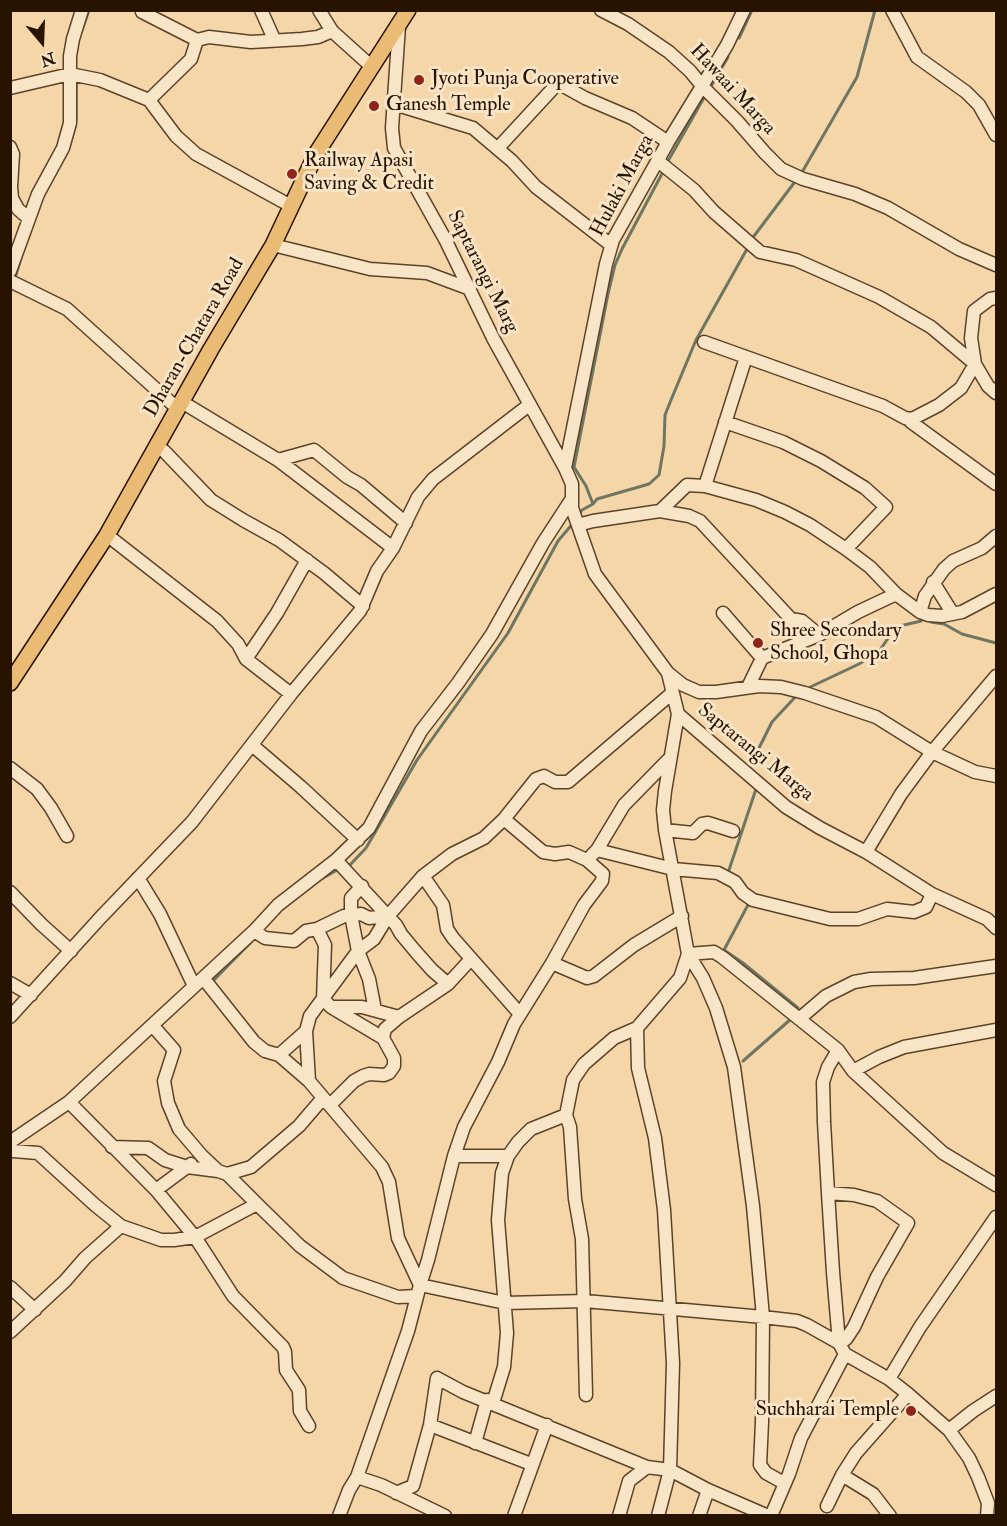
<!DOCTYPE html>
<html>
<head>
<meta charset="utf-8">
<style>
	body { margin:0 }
	#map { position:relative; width:1007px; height:1526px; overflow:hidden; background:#f4d6a8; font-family:"IM FELL Double Pica",serif }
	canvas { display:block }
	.frame { position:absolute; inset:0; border:12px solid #281200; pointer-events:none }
	.north { position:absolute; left:12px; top:12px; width:60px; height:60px; -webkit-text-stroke:4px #f8e4c6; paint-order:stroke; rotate:161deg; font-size:16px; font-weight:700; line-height:24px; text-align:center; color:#281200 }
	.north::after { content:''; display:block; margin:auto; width:21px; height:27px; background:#281200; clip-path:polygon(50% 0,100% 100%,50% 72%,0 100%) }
</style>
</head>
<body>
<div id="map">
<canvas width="1007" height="1526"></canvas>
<div class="frame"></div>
<div class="north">N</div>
</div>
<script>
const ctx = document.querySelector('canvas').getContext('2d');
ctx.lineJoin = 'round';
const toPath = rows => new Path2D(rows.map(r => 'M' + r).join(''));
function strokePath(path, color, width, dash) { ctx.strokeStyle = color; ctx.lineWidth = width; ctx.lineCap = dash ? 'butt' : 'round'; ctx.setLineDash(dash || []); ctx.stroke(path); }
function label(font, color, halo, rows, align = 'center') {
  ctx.font = font + ' "IM FELL Double Pica",serif'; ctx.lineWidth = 6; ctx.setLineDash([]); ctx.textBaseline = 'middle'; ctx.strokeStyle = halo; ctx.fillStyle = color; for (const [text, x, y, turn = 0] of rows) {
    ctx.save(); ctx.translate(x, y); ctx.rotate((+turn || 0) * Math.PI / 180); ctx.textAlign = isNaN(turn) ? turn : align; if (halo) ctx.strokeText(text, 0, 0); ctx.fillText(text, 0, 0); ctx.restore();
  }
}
strokePath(toPath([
	[82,30,89,10],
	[739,38,752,10],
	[710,88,728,57],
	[76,120,76,85],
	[69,147,75,127],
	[668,161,705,96],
	[801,174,857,77,875,10],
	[751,240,797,179],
	[15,278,24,248],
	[593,504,586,486,574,467,608,294,615,265,622,249,664,170],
	[579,514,582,510,593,504,597,499,649,484,659,475,664,446,665,415,671,400,696,340,747,249],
	[931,622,944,624,962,634,996,643],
	[806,689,859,664,880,650,891,634,900,626,921,621],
	[748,770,772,722,798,694],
	[349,866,366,848,417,760,508,633,558,541,574,522],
	[728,873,756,789],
	[316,882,339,869],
	[749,903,724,950,743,963,798,1008],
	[211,983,256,937],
	[743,1061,791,1019]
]), '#6e7662', 3);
const minor = toPath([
	[261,10,274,39],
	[319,10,332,31,372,67],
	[601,10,628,24,669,52,690,71,703,87,737,121,765,153,781,169,803,179,855,194,888,208,959,249,996,265],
	[892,10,917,57,966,92,979,105,996,135],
	[142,12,197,40,209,37,251,42,302,39,318,37,332,31],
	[399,26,392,128,394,148,445,239,493,338,565,468,572,484,572,508,595,574,668,673,678,714,786,807,820,828,866,852,932,894,987,919,996,928],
	[10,88,70,74,100,80,149,100,176,136,196,154,291,206],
	[149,100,191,59,197,40],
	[394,104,473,128,512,161,536,187,611,245],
	[10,147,13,154,11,187,12,198,18,209,28,218],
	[498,148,558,83,585,98,632,118,668,142],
	[658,161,694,190,714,212,760,252,796,260,879,297,931,327,975,364],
	[273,245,370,269,427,273,470,289],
	[10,271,38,194,63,148,70,123,70,56,73,39,82,10],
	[10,281,67,309,178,409],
	[996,298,990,299,974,311,971,338,975,364,988,386,996,393],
	[704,342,746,357],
	[182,402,278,460,314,450,347,477,361,485,406,523],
	[912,419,911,422,996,484],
	[725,422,783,442,821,461,865,488,886,507,846,549],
	[157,447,164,451,211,500,243,520,279,540,324,573,363,606],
	[278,460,393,548],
	[565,468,606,264,613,240,668,142,727,45,744,10],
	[705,486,746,357,883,406,905,418,912,419,939,405,961,388,975,364],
	[660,511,689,516,700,521,791,619,802,621,819,635],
	[578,525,593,521,660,511,687,485,705,486,756,500,785,512,810,525,846,549,870,567,896,594,920,612,928,615,942,616,962,612,996,594],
	[107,535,217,621,238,644,246,659,291,694],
	[933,582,953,614],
	[920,612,925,596,944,569,953,561,982,548,996,536],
	[723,613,762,658,819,635,858,612,896,594],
	[246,659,277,613,307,560],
	[668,673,683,685,699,692,716,692,759,686,781,687,805,693,876,717,932,752,975,772,996,776],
	[748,687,762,658],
	[678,714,665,791,663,810,665,830,688,954,703,978,716,1008,734,1067,753,1206,763,1317,762,1422,760,1465,766,1473,784,1483],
	[252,745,301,787,358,840],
	[10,768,37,789,51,808,67,836],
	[665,830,693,833,702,824,708,823,733,831],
	[597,850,673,869,718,873,735,882,743,893,753,900,830,919,858,919,887,909,914,912,926,907,932,894],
	[866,852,901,794,932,752,996,676],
	[592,855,597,850,624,805,670,758],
	[336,860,396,925,401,934,416,952,432,970,448,984],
	[423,876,443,905,447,929,453,938,520,1014],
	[138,878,160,914,194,986],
	[362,886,351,898,351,915,358,951,369,979,375,1010],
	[10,892,41,924,71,951],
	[317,929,344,916,361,914,369,918,388,916],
	[254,931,265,938,294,941,306,931,317,929,325,945,323,999,331,1007,383,1038],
	[552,963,587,978,594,976,634,945,682,916],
	[204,979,254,1042,265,1051,279,1055,309,1081,382,1167,389,1182,398,1238,420,1285],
	[10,983,31,995],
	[332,1007,362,1007,399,1017],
	[10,1017,101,917,192,822,291,694,360,611,377,571,393,548,418,497,433,479,529,405],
	[799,1019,826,996,854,982,871,979,914,978,996,966],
	[153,1026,174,1050,164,1081,168,1103,179,1129,202,1156,218,1171,227,1174,257,1204],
	[279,1055,306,1031],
	[853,1071,879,1057,904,1047,996,1030],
	[309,1081,306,1031,310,1016,358,951,374,939,388,916,423,876,452,854,484,838,504,819,536,779,544,776,555,782,568,782,671,694],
	[69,1102,156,1190,195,1237,233,1296,283,1347,285,1352,286,1370,299,1390,300,1411,309,1426],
	[330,1105,354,1081,363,1076,369,1074,384,1075,389,1073,394,1066,394,1058,383,1038,385,1029,399,1017,448,984,471,959],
	[566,1115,570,1127,575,1199,582,1239,586,1395],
	[10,1142,69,1102,254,931,278,905,336,860,369,828,421,731,458,683,492,634,543,543,571,500],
	[112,1147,148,1148,165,1160,187,1167,218,1171],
	[10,1148,13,1151,38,1153,95,1205,121,1226,161,1240,174,1240,195,1237,257,1204,300,1246,343,1278,398,1297,416,1296],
	[454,1156,508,1156],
	[227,1174,251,1167,299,1126,323,1098],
	[156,1190,191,1164],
	[828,1193,854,1195,877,1201,908,1223,877,1277,854,1327,846,1339,839,1343,833,1272,828,1193,824,1122,823,1082,828,1067,838,1050],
	[420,1285,428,1260,454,1156,464,1127,498,1062,514,1024,552,963,584,905,602,881,603,874,587,860,569,852,555,854,543,852,504,819],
	[10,1287,35,1310],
	[10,1332,65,1281,85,1258,121,1226],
	[889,1379,920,1327,996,1217],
	[493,1403,504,1367,507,1333,498,1220,502,1173,508,1156,518,1142,531,1129,566,1115,573,1080,584,1064,614,1038,637,1028],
	[430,1425,531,1464],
	[949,1430,973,1411,996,1396],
	[475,1443,487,1400],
	[842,1475,873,1494,890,1516],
	[357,1477,381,1485,445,1516],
	[396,1493,413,1486,430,1425,437,1378,463,1392,647,1467,670,1470,708,1490,768,1516],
	[827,1506,842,1475,856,1453,908,1394],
	[339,1516,349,1490,357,1477,408,1331,420,1285,505,1303,585,1301,763,1317,797,1321,807,1325,839,1343,845,1354,889,1379,908,1394,949,1430,969,1458,978,1477,988,1503,987,1516],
	[514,1516,547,1425],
	[619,1516,629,1481,647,1467],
	[658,1516,670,1470,673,1363,664,1210,655,1138,638,1068,637,1028,680,978,688,954,714,952,722,957,838,1050,853,1071,943,1153,996,1185],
	[699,1516,708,1490],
	[771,1516,789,1474,801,1438,845,1354]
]);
const major = toPath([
	[10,683,107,535,211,349,273,245,316,154,408,10]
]);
strokePath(minor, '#5b432a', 15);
strokePath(major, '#281200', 18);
strokePath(minor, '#f8e4c6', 12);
strokePath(major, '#eabb74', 15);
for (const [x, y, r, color] of [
	[419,80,6,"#8f2418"],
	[374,106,6,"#8f2418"],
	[292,174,6,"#8f2418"],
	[758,643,6,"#8f2418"],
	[911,1411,6,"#8f2418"]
]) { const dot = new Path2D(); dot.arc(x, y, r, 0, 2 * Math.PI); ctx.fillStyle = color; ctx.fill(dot); strokePath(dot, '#f8e4c6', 2); }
label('20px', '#281200', '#f8e4c6', [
	["Jyoti Punja Cooperative",431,80],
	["Ganesh Temple",386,106],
	["Railway Apasi",304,162],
	["Saving & Credit",304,185],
	["Shree Secondary",770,632],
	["School, Ghopa",770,655],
	["Suchharai Temple",899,1411,"right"]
], 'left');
label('20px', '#281200', '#f8e4c6', [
	["Hawaai Marga",732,90,47],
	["Hulaki Marga",623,186,-62],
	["Saptarangi Marg",482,272,63],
	["Dharan-Chatara Road",195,338,-60],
	["Saptarangi Marga",755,753,39]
]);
</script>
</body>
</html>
